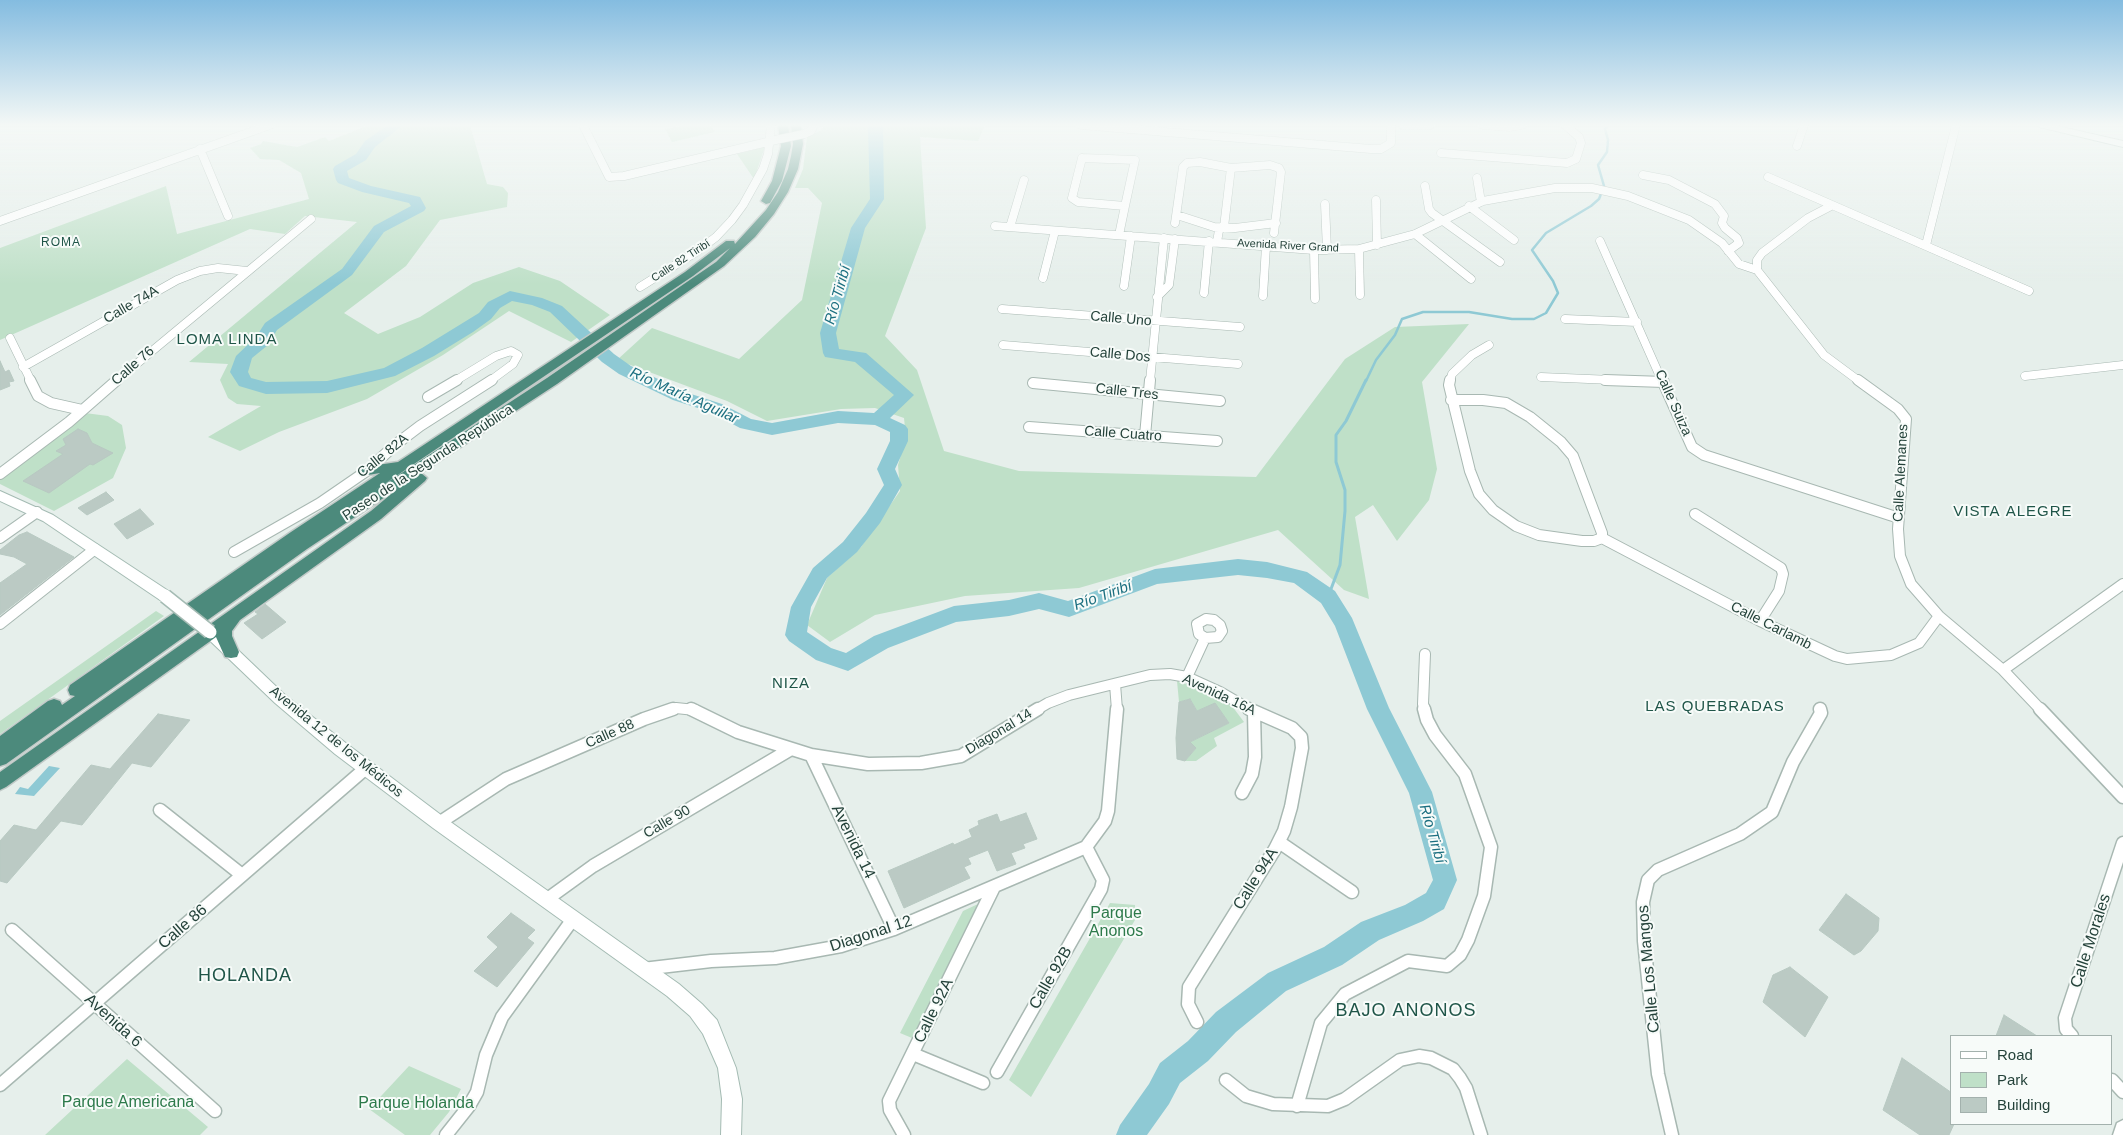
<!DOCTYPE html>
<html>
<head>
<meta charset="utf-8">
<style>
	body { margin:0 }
	#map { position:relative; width:2123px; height:1135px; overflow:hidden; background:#e6efeb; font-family:Helvetica,sans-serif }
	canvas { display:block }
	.legend { position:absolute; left:1950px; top:1035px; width:162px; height:90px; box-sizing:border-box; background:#f7fbf9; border:1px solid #a3b1ad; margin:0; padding:6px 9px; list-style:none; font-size:15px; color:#24423a }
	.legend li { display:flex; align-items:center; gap:10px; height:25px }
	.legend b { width:25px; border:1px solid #a3b1ad }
</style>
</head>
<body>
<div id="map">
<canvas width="2123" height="1135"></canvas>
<ul class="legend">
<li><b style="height:6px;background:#fff"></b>Road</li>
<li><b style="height:14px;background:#bfe0c8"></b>Park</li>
<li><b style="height:14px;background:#bbcac4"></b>Building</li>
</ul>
</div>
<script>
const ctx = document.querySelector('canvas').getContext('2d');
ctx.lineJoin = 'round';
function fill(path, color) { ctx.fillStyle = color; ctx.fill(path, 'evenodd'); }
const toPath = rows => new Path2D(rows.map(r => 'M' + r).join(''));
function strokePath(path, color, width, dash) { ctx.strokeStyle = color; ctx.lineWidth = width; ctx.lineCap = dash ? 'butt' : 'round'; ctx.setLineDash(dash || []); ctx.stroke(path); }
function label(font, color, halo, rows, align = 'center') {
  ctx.font = font + ' Helvetica,sans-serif'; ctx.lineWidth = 4; ctx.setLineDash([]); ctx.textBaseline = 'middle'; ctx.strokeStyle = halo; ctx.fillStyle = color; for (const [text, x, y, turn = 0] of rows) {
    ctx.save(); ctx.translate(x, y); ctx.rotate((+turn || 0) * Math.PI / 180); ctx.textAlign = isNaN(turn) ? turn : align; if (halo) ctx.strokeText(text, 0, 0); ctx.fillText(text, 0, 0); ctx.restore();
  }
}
fill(toPath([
	[369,125,470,125,487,184,503,187,508,193,507,207,440,220,406,266,344,313,378,334,420,317,473,283,519,267,560,281,610,315,571,342,509,311,443,355,367,399,279,432,240,451,208,437,261,406,237,404,228,398,220,380,228,364,189,362,357,222,305,216,285,234,250,229,0,340,0,248,166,186,177,234,309,199,301,173,279,160,260,159,250,148,261,144,263,141,297,147,325,137,329,141],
	[685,125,710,125,715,132,672,142,665,129],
	[825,125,985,125,978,141,920,137,926,228,885,336,917,370,944,451,1019,471,1256,477,1345,359,1395,327,1469,324,1422,382,1437,469,1429,500,1397,541,1373,505,1355,517,1369,599,1344,590,1278,530,1079,588,965,596,875,615,830,642,807,625,827,578,861,547,900,491,898,465,906,438,904,418,875,408,841,409,767,421,727,401,617,360,652,328,739,359,802,300,822,203,808,188,795,188,803,169,807,137,820,131],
	[765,147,754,179,737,154],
	[85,413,108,416,122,425,126,448,113,478,54,511,0,484,0,480,42,448],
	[156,611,164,616,0,734,0,721],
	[1177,681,1211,692,1229,702,1244,722,1214,738,1217,746,1196,761,1185,761,1196,748,1190,742,1229,723,1215,704,1197,711,1190,699,1179,702],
	[1110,903,1135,905,1135,920,1031,1097,1009,1080],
	[978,904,912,1038,900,1033,963,911],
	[127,1059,208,1127,200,1135,45,1135],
	[409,1066,461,1089,449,1112,430,1135,405,1135,369,1109]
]), '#bfe0c8');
fill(toPath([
	[49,766,60,768,34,796,15,794,20,787,28,789]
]), '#8ec9d4');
strokePath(toPath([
	[1366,381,1376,360,1395,335,1402,319,1423,312,1469,312,1512,319,1534,319,1546,313,1558,293,1553,281,1532,250,1546,233,1591,206,1599,199,1604,186,1598,165,1607,152,1608,140,1605,129,1608,125]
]), '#8ec9d4', 2.5);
strokePath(toPath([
	[1328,597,1340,565,1345,511,1345,490,1336,462,1336,435,1346,421,1366,380]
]), '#8ec9d4', 3);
fill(toPath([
	[388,125,403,125,375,147,366,160,347,171,349,178,371,186,420,197,426,208,424,211,384,232,352,275,277,330,268,345,252,358,248,372,251,378,266,382,327,381,384,368,422,348,479,313,488,302,510,291,542,298,562,306,614,354,631,366,685,392,722,404,751,419,772,423,838,411,874,413,894,395,855,362,825,357,823,353,820,333,851,228,870,199,868,128,869,125,883,125,884,199,865,228,836,333,839,349,866,353,914,395,890,418,905,425,908,429,908,441,895,469,902,485,880,523,857,552,827,578,811,607,807,632,831,648,846,653,874,636,954,606,1009,600,1039,593,1068,601,1155,569,1238,559,1267,562,1307,572,1335,591,1352,618,1389,708,1432,792,1457,880,1444,909,1423,921,1379,940,1342,965,1286,991,1236,1032,1208,1061,1180,1083,1169,1104,1147,1135,1116,1135,1120,1125,1149,1084,1160,1063,1188,1041,1216,1012,1268,973,1324,947,1361,922,1405,905,1426,893,1433,880,1409,793,1367,709,1335,626,1321,603,1294,583,1267,578,1238,575,1157,584,1069,617,1039,609,1009,616,956,622,888,648,848,671,816,660,789,641,785,635,791,607,813,568,843,542,866,513,884,485,877,469,890,441,890,432,875,425,838,423,772,435,740,428,710,412,673,400,619,374,602,362,550,312,532,305,512,301,500,308,491,319,473,332,434,356,395,376,327,393,266,394,239,386,230,372,236,356,256,337,265,323,342,269,374,226,411,206,409,203,362,192,338,183,336,180,333,169,335,166,356,154,365,141,388,125]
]), '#8ec9d4');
const building = toPath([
	[0,361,5,372,9,370,14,381,9,382,10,386,0,390,0,361],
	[78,429,87,433,92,443,113,453,93,465,90,464,49,493,23,481,63,454,56,451,66,445,63,439,78,429],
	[106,492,114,500,87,515,78,508,106,492],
	[140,509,154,524,127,539,114,524,140,509],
	[27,532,74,557,0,615,0,583,27,564,14,557,0,554,0,550,19,535,27,532],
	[265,604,286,622,262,639,244,623,258,614,255,612,265,604],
	[1190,699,1197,711,1215,703,1229,723,1190,742,1196,748,1185,761,1177,759,1176,738,1179,702,1190,699],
	[158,714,190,720,151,767,132,763,82,825,61,821,7,883,0,881,0,841,14,825,36,830,91,765,110,769,158,714],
	[1026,813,1037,839,1023,844,1025,848,1011,853,1016,864,997,871,988,850,968,858,971,864,964,867,970,878,904,908,888,871,953,843,954,845,972,837,969,830,979,825,978,821,997,814,1000,822,1026,813],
	[1846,894,1879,918,1878,931,1861,951,1854,955,1819,930,1846,894],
	[511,913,535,930,527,938,534,943,497,987,474,971,498,947,487,937,511,913],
	[1790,967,1828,997,1805,1037,1763,1002,1773,975,1790,967],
	[2004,1015,2037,1036,1996,1036,2004,1015],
	[1902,1058,1952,1093,1952,1124,1954,1124,1949,1135,1920,1135,1883,1110,1902,1058]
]);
fill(building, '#bbcac4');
strokePath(building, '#b8c9c2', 1);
const minorFar2 = toPath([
	[583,125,609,177,624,176,780,139],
	[1081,125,1371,149,1381,149,1391,143,1391,125],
	[1402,125,1430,125],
	[1483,125,1509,127,1522,125],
	[804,134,811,131,814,125],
	[1797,146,1804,125],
	[200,149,228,216],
	[1441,153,1567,163,1576,159,1581,143,1579,137,1565,125],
	[1082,158,1135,160,1125,206,1078,202,1072,198,1082,158],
	[1643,175,1669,180,1715,204,1724,216,1722,223,1725,228,1737,238,1739,243,1728,251],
	[1768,177,2029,291],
	[1477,178,1481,202],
	[1425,186,1429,209,1432,213,1500,262],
	[1376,200,1377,245],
	[1325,204,1327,250],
	[1469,206,1514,240],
	[1831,206,1808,218,1762,253,1757,260,1757,270,1824,355,1859,381],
	[1177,215,1214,227,1235,228,1276,223],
	[0,221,270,125],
	[1175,223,1183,167,1187,163,1200,162,1231,168,1270,165,1279,168,1281,172,1274,233],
	[995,226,1314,250,1359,249,1415,234,1483,201,1555,188,1592,188,1628,196,1689,220,1722,243,1739,264,1757,270],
	[1010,227,1024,180],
	[1415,234,1471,279],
	[1119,235,1125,206],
	[1600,241,1662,381],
	[1217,242,1219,230,1224,227,1231,168],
	[1926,245,1956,125],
	[1359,249,1360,295],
	[1314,250,1315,299],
	[1043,278,1055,231],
	[1124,286,1131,236],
	[640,287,696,252,716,237,732,220,743,205,763,169,768,154,771,125],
	[1204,293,1209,241],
	[1263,296,1266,246],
	[1157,297,1169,285,1175,239],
	[1002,309,1240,327],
	[1565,319,1637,322],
	[10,338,31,381],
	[1003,345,1238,364],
	[23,367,177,280,200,271,218,268,247,271],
	[2025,376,2123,365],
	[1541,377,1636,381],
	[116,381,311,219],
	[455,381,496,356,511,351,518,355,513,364,490,381],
	[1150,381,1164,238],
	[1450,381,1452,374,1472,355,1489,345]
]);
const minorFar1 = toPath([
	[30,380,38,396,51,403,82,410],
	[1450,380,1449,385,1470,471,1479,494,1493,510,1516,526,1539,535,1582,541,1594,541,1602,538],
	[1605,380,1664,382],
	[1662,380,1692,447,1704,455,1899,518],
	[1858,380,1898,409,1906,419,1898,529,1900,556,1911,584,1939,616,2003,670,2041,710],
	[1033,383,1220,401],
	[428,397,457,380],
	[1451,400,1483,400,1506,403,1530,417,1561,442,1573,456,1602,533,1602,538],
	[1029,427,1217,441],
	[1145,436,1150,380],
	[0,474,69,422,117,380],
	[1695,514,1781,568,1783,574,1779,591,1760,621],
	[0,538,37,512],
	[1602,538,1760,621,1835,656,1847,659,1891,655,1919,643,1939,616],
	[234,552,320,503,368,470,395,445,420,426,492,380],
	[1206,619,1214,620,1220,625,1222,631,1218,637,1205,638,1199,634,1197,624,1206,619],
	[0,624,95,549],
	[2003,670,2123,584],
	[1187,677,1205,638],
	[1115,684,1117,710],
	[669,710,676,708,695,710],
	[1036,710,1048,703,1069,695,1150,675,1170,674,1187,677,1220,692,1251,710],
	[1425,710,1423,704,1425,654]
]);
const minor = toPath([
	[691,709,738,732,811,755,868,764,921,763,961,756,1038,709],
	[2040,709,2123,797],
	[811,755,894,929],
	[1242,793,1252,774,1255,757,1254,712],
	[160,810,242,875],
	[439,823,506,779,644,719,673,709],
	[1279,842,1352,892],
	[546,900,593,866,791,749],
	[12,930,215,1111],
	[643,969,711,961,775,958,841,946,894,929,1086,847,1105,821,1108,811,1117,709],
	[1197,1022,1188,1004,1189,987,1275,849,1284,831,1291,807,1302,748,1301,737,1292,728,1249,709],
	[2072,1036,2066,1029,2065,1018,2123,843],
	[913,1054,983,1083],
	[997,1072,1101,889,1103,880,1086,847],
	[1226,1080,1246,1096,1273,1104,1328,1106,1345,1099,1400,1060,1419,1056,1431,1058,1453,1069,1460,1078,1466,1088,1481,1135],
	[2112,1080,2123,1092],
	[0,1085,366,768],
	[1297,1106,1321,1023,1345,994,1408,961,1447,966,1460,955,1468,940,1484,896,1491,847,1465,774,1435,735,1427,720,1424,709],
	[446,1135,469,1106,477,1092,486,1055,502,1017,573,919],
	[904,1135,890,1110,889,1101,994,887],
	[1672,1135,1658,1074,1644,941,1643,902,1648,880,1658,870,1740,834,1772,812,1793,762,1821,713,1820,709]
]);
const tertiary = toPath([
	[2123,1120,2123,1135,2113,1135,2117,1123,2123,1120]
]);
const secondary = toPath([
	[2037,125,2053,125,2123,141,2123,147,2039,127,2037,125],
	[0,491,53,515,170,592,172,596,170,600,165,601,160,600,43,521,0,501,0,491],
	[210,626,215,628,285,695,347,744,445,818,679,984,702,1004,717,1020,736,1068,742,1099,741,1135,721,1135,722,1099,718,1068,703,1034,690,1016,667,996,433,828,335,754,275,703,205,636,203,632,205,628,210,626]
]);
const trunk = toPath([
	[778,125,788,125,791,146,782,181,770,203,766,204,761,201,772,181,781,146,778,125],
	[791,125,801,125,803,144,798,169,788,192,774,214,755,237,724,266,557,384,421,473,427,478,425,481,381,519,240,620,232,631,232,636,239,652,237,657,231,658,225,657,216,637,6,787,0,790,0,772,371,511,397,489,307,549,6,764,0,766,0,736,48,701,54,699,60,701,62,705,75,696,70,695,68,690,70,685,291,532,380,473,368,475,363,473,361,470,363,467,398,462,685,272,726,241,734,241,735,244,766,210,778,192,788,169,791,156,793,144,791,125],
	[730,248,716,262,547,378,374,491,693,276,730,248]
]);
strokePath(minorFar2, '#a8b8b2', 9);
strokePath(minorFar1, '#a8b8b2', 12);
strokePath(minor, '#a8b8b2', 15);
strokePath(tertiary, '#a8b8b2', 3);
strokePath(secondary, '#a4bbb3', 2);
strokePath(trunk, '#c2cac8', 3);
strokePath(minorFar2, '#fff', 8);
strokePath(minorFar1, '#fff', 10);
strokePath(minor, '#fff', 12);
fill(tertiary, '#fff');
fill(secondary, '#fff');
fill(trunk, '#4c8a7c');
const minorBridge = toPath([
	[780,139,804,134]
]);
const secondaryBridge = toPath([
	[165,596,210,632]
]);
strokePath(minorBridge, '#a8b8b2', 9, []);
strokePath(secondaryBridge, '#a4bbb3', 16, []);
strokePath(minorBridge, '#fff', 8);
strokePath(secondaryBridge, '#fff', 13);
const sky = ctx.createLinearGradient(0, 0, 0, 284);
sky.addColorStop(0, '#84bce0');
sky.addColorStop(0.44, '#f4f8f6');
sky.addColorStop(1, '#f4f8f600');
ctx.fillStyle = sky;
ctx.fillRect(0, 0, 2123, 284);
label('11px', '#24423a', '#f7fbf9', [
	["Avenida River Grand",1288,246,3],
	["Calle 82 Tiribí",681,261,-33]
]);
ctx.letterSpacing = '1px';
label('12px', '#1f5548', '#f7fbf9', [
	["ROMA",61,243]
]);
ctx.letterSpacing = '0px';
label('14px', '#24423a', '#f7fbf9', [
	["Calle 74A",131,305,-30],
	["Calle Uno",1121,319,5],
	["Calle Dos",1120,355,5],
	["Calle 76",133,366,-41],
	["Calle Tres",1127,392,6],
	["Calle Suiza",1673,403,66],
	["Calle Cuatro",1123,434,4],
	["Calle 82A",383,456,-39],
	["Paseo de la Segunda República",428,463,-33],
	["Calle Alemanes",1901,473,-87],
	["Calle Carlamb",1771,626,27],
	["Avenida 16A",1219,695,25],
	["Diagonal 14",999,732,-31],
	["Calle 88",610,734,-24],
	["Avenida 12 de los Médicos",336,742,39],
	["Calle 90",667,822,-30]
]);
label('italic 15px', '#1c6f80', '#f7fbf9', [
	["Río Tiribí",838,295,-74],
	["Río María Aguilar",684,396,24],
	["Río Tiribí",1103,596,-20],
	["Río Tiribí",1432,834,74]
]);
ctx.letterSpacing = '1px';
label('15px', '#1f5548', '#f7fbf9', [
	["LOMA LINDA",227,340],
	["VISTA ALEGRE",2013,512],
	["NIZA",791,684],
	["LAS QUEBRADAS",1715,707]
]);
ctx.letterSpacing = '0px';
label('16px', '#24423a', '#f7fbf9', [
	["Avenida 14",853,842,64],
	["Calle 94A",1256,879,-58],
	["Calle 86",183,927,-41],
	["Diagonal 12",871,934,-18],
	["Calle Morales",2091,941,-72],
	["Calle Los Mangos",1649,969,-95],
	["Calle 92B",1051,978,-60],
	["Calle 92A",934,1011,-64],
	["Avenida 6",113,1021,42]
]);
label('16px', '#2d7a4b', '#f7fbf9', [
	["Parque",1116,914],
	["Anonos",1116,932],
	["Parque Americana",128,1103],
	["Parque Holanda",416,1104]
]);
ctx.letterSpacing = '1px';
label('18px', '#1f5548', '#f7fbf9', [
	["HOLANDA",245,976],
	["BAJO ANONOS",1406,1011]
]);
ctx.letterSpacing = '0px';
</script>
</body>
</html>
